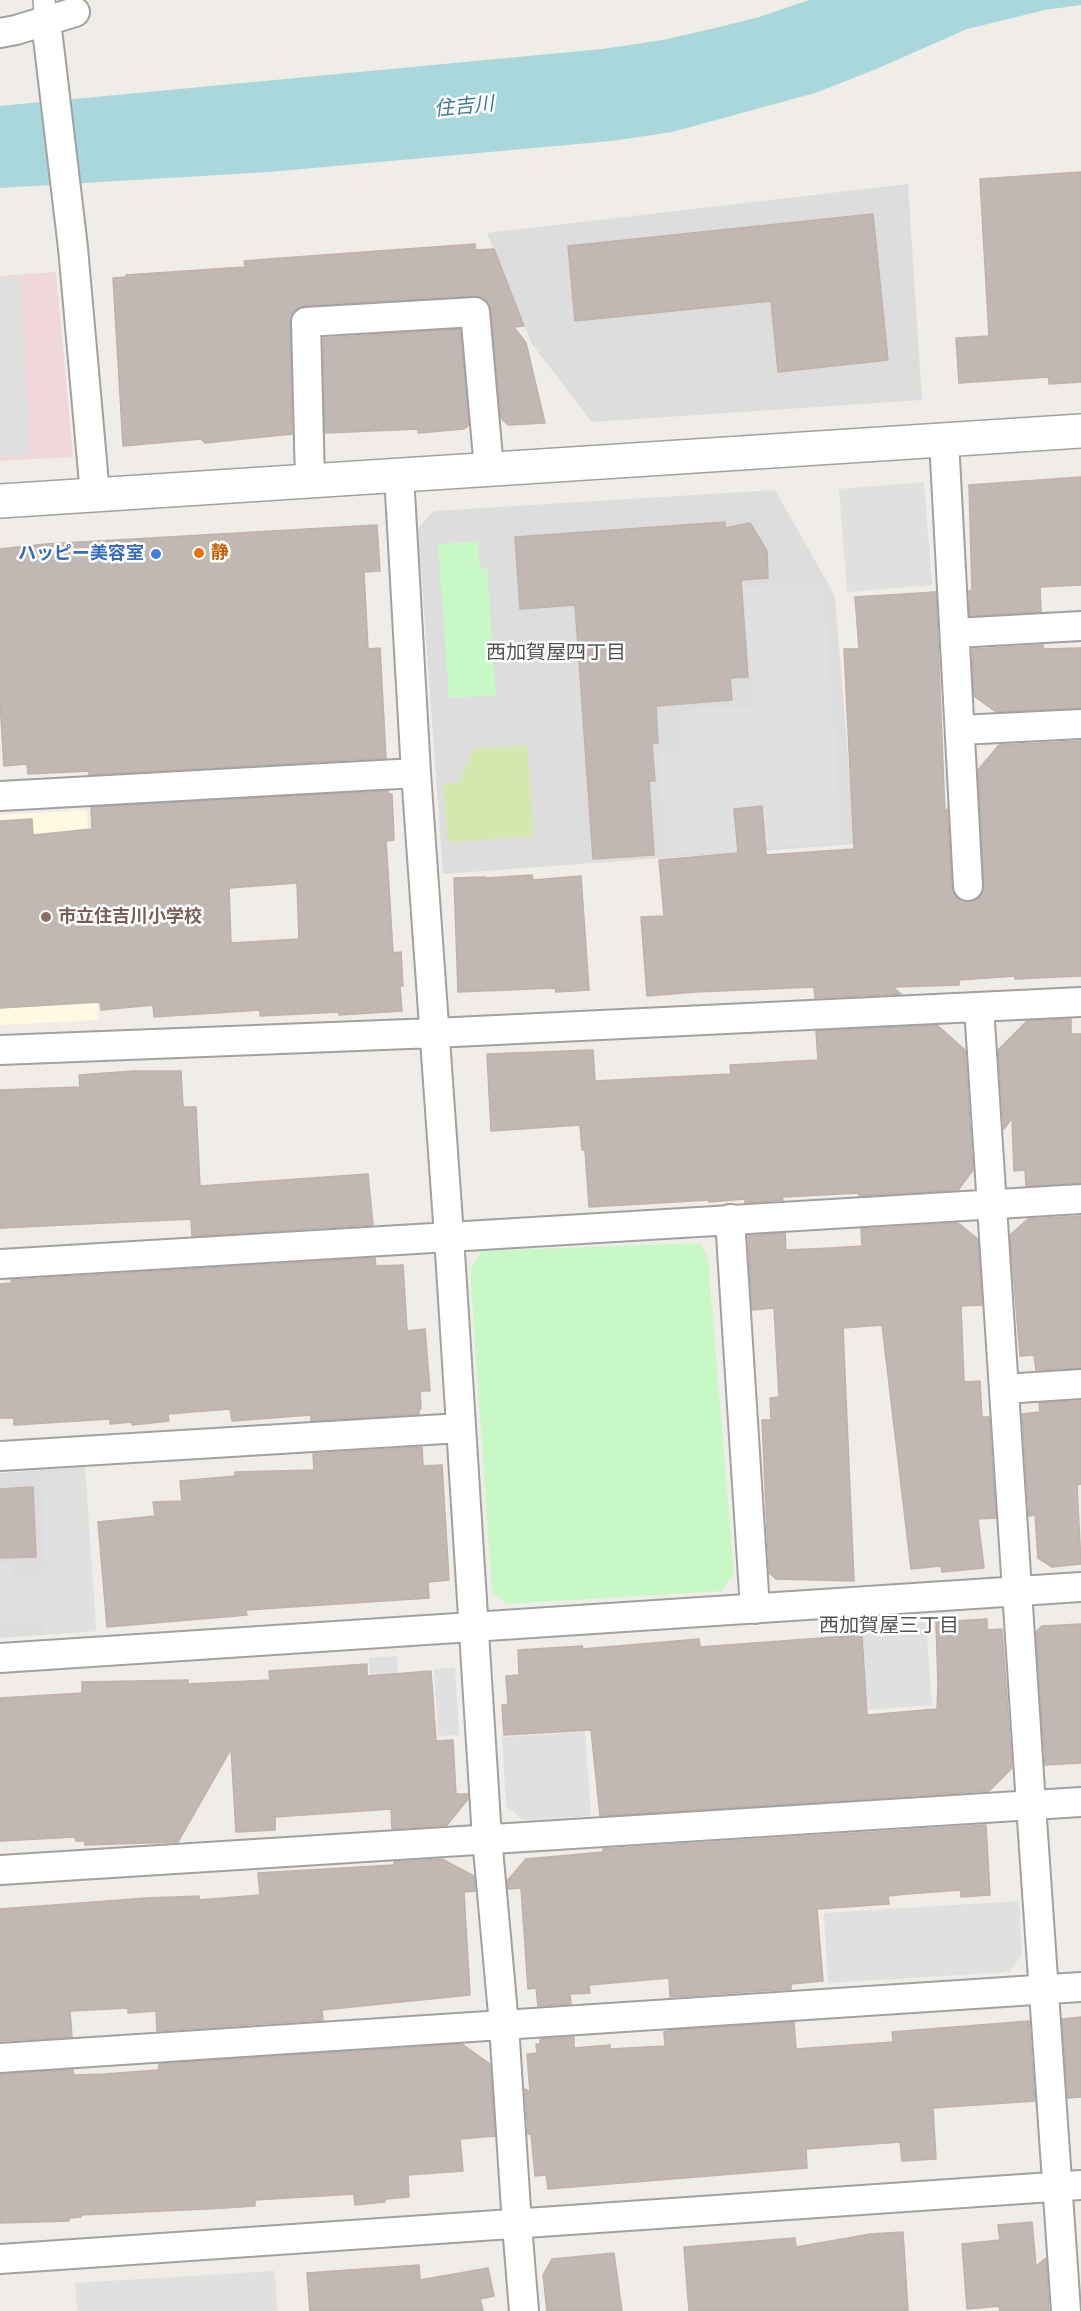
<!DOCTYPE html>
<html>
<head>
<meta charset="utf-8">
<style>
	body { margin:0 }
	canvas { display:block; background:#f0ece7 }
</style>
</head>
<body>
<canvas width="1081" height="2311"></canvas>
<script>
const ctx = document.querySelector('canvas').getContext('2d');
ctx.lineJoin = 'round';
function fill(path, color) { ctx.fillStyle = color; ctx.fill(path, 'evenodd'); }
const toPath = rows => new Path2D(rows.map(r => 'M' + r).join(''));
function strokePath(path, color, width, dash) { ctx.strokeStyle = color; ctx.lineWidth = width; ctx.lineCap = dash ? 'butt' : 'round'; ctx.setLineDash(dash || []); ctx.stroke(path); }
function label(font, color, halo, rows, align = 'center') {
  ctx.font = font + ' "PT Sans Narrow","Noto Sans JP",sans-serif'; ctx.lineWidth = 5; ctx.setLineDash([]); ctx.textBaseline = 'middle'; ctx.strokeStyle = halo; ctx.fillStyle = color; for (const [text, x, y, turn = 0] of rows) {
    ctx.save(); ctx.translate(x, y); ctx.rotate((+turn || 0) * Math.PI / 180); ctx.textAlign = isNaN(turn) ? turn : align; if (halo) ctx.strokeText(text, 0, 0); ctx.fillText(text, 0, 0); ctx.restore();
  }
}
fill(toPath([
	[908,184,922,400,592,422,532,344,487,233],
	[775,490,835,596,855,844,443,874,418,528,434,511],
	[85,1467,96,1631,0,1638,0,1473]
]), '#dedddd');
fill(toPath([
	[56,272,73,457,0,461,0,276]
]), '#f0d7d9');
fill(toPath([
	[87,810,98,1020,0,1025,0,815]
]), '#fefae2');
fill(toPath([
	[527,745,534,836,448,842,443,784,459,782,473,749]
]), '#d2e8af');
fill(toPath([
	[478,541,480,569,487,568,496,695,449,698,438,544],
	[700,1243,708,1259,734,1575,721,1591,507,1604,492,1592,470,1269,482,1251]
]), '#c8f8c6');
fill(toPath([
	[20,276,30,455,0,457,0,277],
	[924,482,932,585,847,592,839,489],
	[823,582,842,842,666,855,659,752,682,750,679,711,752,706,744,587],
	[85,1470,96,1631,44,1634,43,1623,0,1626,0,1563,13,1562,14,1577,47,1575,40,1474],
	[926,1622,932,1705,868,1710,862,1626],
	[397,1656,402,1742,374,1744,369,1658],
	[455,1668,459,1735,438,1736,434,1669],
	[585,1732,591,1816,523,1820,506,1806,502,1737],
	[1019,1901,1022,1955,1009,1972,828,1983,824,1913],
	[275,2271,277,2311,77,2311,75,2283]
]), '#e0e0e0');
fill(toPath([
	[809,0,1081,0,1081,5,1045,10,967,29,874,70,815,93,672,132,611,141,269,172,0,188,0,106,602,49,663,40,715,28,759,17]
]), '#a9d7dc');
const building = toPath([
	[1081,172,1081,382,1049,384,1049,377,959,383,956,338,989,336,980,179,1081,172],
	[873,214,888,360,778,372,771,301,575,321,568,246,873,214],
	[475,244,476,250,494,249,524,326,514,327,526,343,545,423,508,425,501,418,491,310,488,302,483,297,474,296,305,306,298,308,292,314,290,322,292,434,205,443,201,439,123,446,113,278,126,277,126,275,245,267,244,261,268,259,475,244],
	[460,329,469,425,464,429,418,433,418,429,325,433,323,338,460,329],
	[1081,477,1081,585,1040,587,1041,612,970,616,969,591,972,590,969,485,1081,477],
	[725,522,725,528,750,523,767,551,768,578,741,580,748,677,730,678,732,700,656,706,658,743,652,743,655,781,649,781,654,855,593,859,575,605,520,609,515,537,725,522],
	[377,525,380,571,364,572,368,649,380,648,386,758,89,775,89,771,28,774,27,764,4,766,0,702,0,549,46,544,377,525],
	[936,592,945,813,947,809,952,887,954,894,960,900,969,902,977,899,983,893,984,885,978,770,999,745,1081,741,1081,976,1015,979,1015,976,959,980,959,985,893,987,901,994,815,998,814,987,696,992,647,996,641,917,664,916,659,860,738,853,734,809,762,806,766,855,854,849,844,649,859,649,855,597,936,592],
	[1043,645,1043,649,1081,648,1081,708,996,712,974,696,972,649,1043,645],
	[388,791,388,794,392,794,394,840,386,841,389,886,393,953,401,952,403,986,400,986,402,1011,339,1015,339,1012,260,1016,260,1010,154,1017,153,1005,101,1010,100,1002,0,1008,0,821,32,819,33,835,92,829,91,807,388,791],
	[297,883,299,939,231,943,229,888,297,883],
	[532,875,533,880,581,876,589,990,556,992,555,988,458,992,454,878,485,877,485,878,532,875],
	[1071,1019,1071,1034,1081,1034,1081,1183,1026,1186,1025,1170,1014,1171,1012,1118,1004,1129,998,1050,1027,1021,1071,1019],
	[937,1025,965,1050,973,1170,958,1190,859,1196,859,1193,782,1197,783,1200,745,1203,745,1199,709,1202,709,1200,589,1207,585,1150,582,1150,580,1125,491,1131,487,1054,593,1050,595,1081,731,1074,730,1065,818,1060,816,1031,937,1025],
	[134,1071,181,1071,183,1107,196,1107,200,1186,368,1174,373,1225,192,1236,191,1219,0,1228,0,1090,80,1087,79,1075,134,1071],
	[1081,1216,1081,1368,1036,1370,1034,1355,1020,1356,1010,1235,1028,1219,1081,1216],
	[958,1223,978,1239,982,1305,961,1306,964,1382,980,1381,982,1417,989,1417,996,1518,978,1519,984,1568,942,1572,941,1566,911,1569,882,1325,843,1328,854,1581,776,1579,769,1573,762,1420,771,1420,770,1398,779,1397,774,1308,752,1310,748,1236,785,1233,786,1250,831,1248,862,1246,861,1229,958,1223],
	[375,1258,376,1266,403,1265,407,1331,425,1329,430,1391,420,1391,421,1409,419,1409,419,1414,311,1421,311,1415,232,1421,230,1409,168,1414,169,1421,132,1425,132,1422,110,1424,110,1419,14,1425,14,1418,0,1418,0,1284,12,1283,11,1280,375,1258],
	[1081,1401,1081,1484,1077,1485,1081,1564,1052,1567,1038,1558,1035,1515,1029,1516,1022,1414,1040,1412,1039,1403,1081,1401],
	[422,1447,423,1466,442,1465,449,1580,428,1582,429,1598,246,1610,247,1615,107,1627,98,1522,155,1516,153,1502,182,1501,180,1481,235,1476,235,1472,314,1470,313,1454,422,1447],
	[33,1487,36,1557,0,1558,0,1489,33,1487],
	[987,1619,987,1630,1002,1629,1012,1768,989,1791,600,1816,591,1730,504,1735,502,1705,508,1705,506,1676,519,1675,518,1650,582,1646,583,1649,699,1639,700,1647,862,1635,867,1715,937,1709,938,1684,936,1622,987,1619],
	[1081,1624,1081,1763,1045,1765,1036,1632,1042,1626,1081,1624],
	[367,1664,367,1676,431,1671,436,1741,453,1740,456,1794,468,1794,468,1799,447,1825,392,1829,391,1809,275,1817,275,1830,236,1832,231,1749,178,1842,85,1845,85,1841,76,1841,75,1837,0,1841,0,1698,82,1693,82,1682,188,1680,188,1684,270,1680,269,1671,367,1664],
	[986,1825,990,1895,961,1897,961,1890,906,1894,888,1896,889,1904,817,1909,823,1981,791,1984,791,1989,670,1997,669,1978,589,1985,590,1993,570,1994,571,2004,538,2006,536,1988,528,1989,521,1888,508,1889,507,1881,526,1859,603,1852,603,1849,986,1825],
	[442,1859,474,1876,475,1891,464,1892,470,1995,322,2010,323,2020,157,2031,156,2011,128,2013,128,2008,70,2011,72,2037,0,2041,0,1909,147,1898,199,1896,199,1900,260,1895,258,1873,394,1865,394,1862,442,1859],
	[1081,2017,1081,2097,1068,2098,1062,2019,1081,2017],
	[1029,2021,1035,2101,933,2108,936,2159,902,2161,900,2142,806,2149,807,2168,548,2189,546,2175,535,2176,531,2134,528,2134,525,2089,530,2092,527,2054,537,2053,536,2044,540,2044,540,2039,574,2037,574,2048,610,2045,610,2049,665,2046,664,2032,672,2030,794,2022,796,2049,893,2042,892,2032,1029,2021],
	[462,2044,490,2064,495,2136,460,2139,463,2171,408,2175,409,2197,385,2199,385,2202,355,2205,354,2194,255,2200,255,2206,225,2208,81,2215,81,2217,69,2218,69,2221,0,2223,0,2074,73,2070,74,2075,104,2074,158,2070,159,2064,462,2044],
	[1032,2222,1036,2266,1046,2258,1049,2311,1000,2311,999,2306,967,2309,962,2244,1000,2240,998,2225,1032,2222],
	[903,2232,908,2311,689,2311,684,2247,795,2238,796,2247,871,2234,903,2232],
	[614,2253,622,2311,547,2311,543,2275,552,2259,614,2253],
	[419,2265,420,2280,488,2268,494,2296,480,2299,483,2311,310,2311,307,2273,419,2265]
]);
fill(building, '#c1b7b3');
strokePath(building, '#c1b1a9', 1.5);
const pedestrian = toPath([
	[44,0,46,21]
]);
const minor = toPath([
	[46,21,73,248,95,495],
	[0,33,16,30,75,12],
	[944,440,968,886],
	[399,475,416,773,449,1236,487,1838,504,2025,517,2225,524,2311],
	[310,481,306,322,475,312,489,469],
	[955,633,1081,626],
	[960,730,1081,724],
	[0,796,416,773],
	[979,1007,1031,1805,1066,2311],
	[0,1050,434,1033,1081,1002],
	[730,1219,755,1609],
	[0,1264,1081,1199],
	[1004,1389,1081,1384],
	[0,1456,461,1428],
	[0,1658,1081,1587],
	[0,1870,1081,1802],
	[0,2058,1081,1987],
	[0,2259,1081,2185]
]);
const tertiary = toPath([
	[0,501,1081,431]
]);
strokePath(pedestrian, '#a1a1a1', 24);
strokePath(minor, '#a1a1a1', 32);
strokePath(tertiary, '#a1a1a1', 36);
strokePath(pedestrian, '#fff', 21);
strokePath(minor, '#fff', 28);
strokePath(tertiary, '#fff', 33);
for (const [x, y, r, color] of [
	[199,553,6,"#e8710a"],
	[156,554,6,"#3f7fe0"],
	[46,917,6,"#8d6e63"]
]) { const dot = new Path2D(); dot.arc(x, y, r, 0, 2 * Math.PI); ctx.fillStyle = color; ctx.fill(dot); strokePath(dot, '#fff', 2); }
label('bold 18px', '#c56008', '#fff', [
	["静",211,553]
], 'left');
label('bold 18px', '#366cbe', '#fff', [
	["ハッピー美容室",144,554]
], 'right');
label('bold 18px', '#785e54', '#fff', [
	["市立住吉川小学校",58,917]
], 'left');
label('italic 20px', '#467896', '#fff', [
	["住吉川",464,107,-6]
]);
label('20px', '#535353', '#fff', [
	["西加賀屋四丁目",556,653],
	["西加賀屋三丁目",889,1626]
]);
</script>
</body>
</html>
